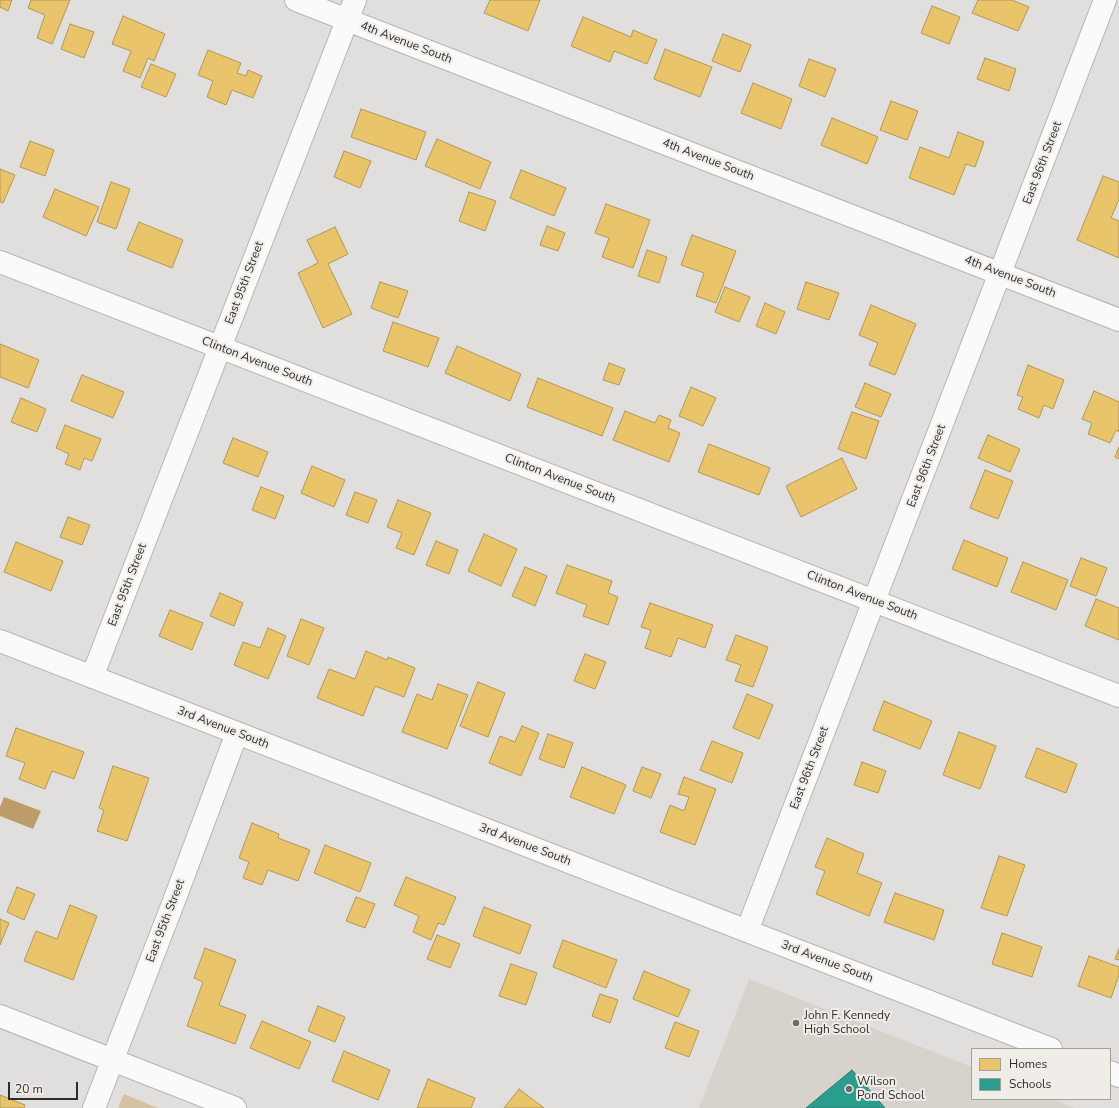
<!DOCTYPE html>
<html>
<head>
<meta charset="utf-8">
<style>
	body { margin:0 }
	#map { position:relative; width:1119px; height:1108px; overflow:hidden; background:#e1dfdd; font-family:"Nunito Sans",sans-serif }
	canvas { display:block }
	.legend { position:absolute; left:971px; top:1048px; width:140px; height:52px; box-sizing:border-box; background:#f0ede9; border:1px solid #a3a19d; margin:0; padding:5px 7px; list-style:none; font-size:12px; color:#2f2e2c }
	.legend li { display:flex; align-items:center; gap:8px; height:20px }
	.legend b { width:20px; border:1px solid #a3a19d }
	.scale { position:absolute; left:8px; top:1082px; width:70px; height:18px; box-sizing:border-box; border:2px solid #2f2e2c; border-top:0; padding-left:5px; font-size:12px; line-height:14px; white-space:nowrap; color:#2f2e2c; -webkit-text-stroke:3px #f0ede9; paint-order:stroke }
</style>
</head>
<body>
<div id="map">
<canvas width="1119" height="1108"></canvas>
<ul class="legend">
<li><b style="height:11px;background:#e9c46a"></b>Homes</li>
<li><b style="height:11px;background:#2a9d8f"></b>Schools</li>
</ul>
<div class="scale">20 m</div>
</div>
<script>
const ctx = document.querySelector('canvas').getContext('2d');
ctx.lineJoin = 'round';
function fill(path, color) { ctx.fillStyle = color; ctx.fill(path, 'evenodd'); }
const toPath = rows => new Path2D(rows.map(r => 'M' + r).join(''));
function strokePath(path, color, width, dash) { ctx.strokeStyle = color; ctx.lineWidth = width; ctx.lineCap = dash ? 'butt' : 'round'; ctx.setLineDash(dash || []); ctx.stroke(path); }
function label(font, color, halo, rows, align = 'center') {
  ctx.font = font + ' "Nunito Sans",sans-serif'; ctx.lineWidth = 4; ctx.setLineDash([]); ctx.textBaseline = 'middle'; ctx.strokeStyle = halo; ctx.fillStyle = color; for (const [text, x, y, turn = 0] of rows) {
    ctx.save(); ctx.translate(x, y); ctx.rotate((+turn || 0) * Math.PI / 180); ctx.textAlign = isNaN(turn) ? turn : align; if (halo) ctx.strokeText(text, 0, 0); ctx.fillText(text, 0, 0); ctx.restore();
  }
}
fill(toPath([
	[749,979,972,1067,972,1099,1052,1099,1075,1108,699,1108]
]), '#d7d3cc');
fill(toPath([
	[124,1094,158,1108,118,1108]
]), '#d5c1a3');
fill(toPath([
	[4,797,41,811,33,829,0,816,0,807]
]), '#bc9c67');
const homes = toPath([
	[0,0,12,0,8,11,0,7,0,0],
	[31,0,70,0,52,44,37,38,45,15,28,8,31,0],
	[490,0,540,0,528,31,484,13,490,0],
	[978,0,1012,0,1029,7,1018,31,972,13,978,0],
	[932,6,960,17,949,44,921,33,932,6],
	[123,16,165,34,154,61,148,58,140,78,123,71,131,51,112,44,123,16],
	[583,17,631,37,633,30,657,40,647,64,614,51,610,62,571,46,583,17],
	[70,24,94,32,84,58,61,49,70,24],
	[723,34,751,45,740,72,712,61,723,34],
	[665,49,712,67,700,97,654,79,665,49],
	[208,50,241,63,237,73,246,76,248,70,262,76,253,98,232,90,226,105,207,97,213,81,198,75,208,50],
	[985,58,1016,69,1009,91,977,79,985,58],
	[809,59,836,69,825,97,799,86,809,59],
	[151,64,176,74,166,97,141,87,151,64],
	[753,83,792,99,781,129,741,113,753,83],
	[891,101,918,111,907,140,880,130,891,101],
	[361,109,426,132,416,160,351,137,361,109],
	[832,118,878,137,867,164,821,145,832,118],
	[958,132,984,142,975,167,966,164,954,195,909,178,920,147,949,158,958,132],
	[437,139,491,162,480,189,425,166,437,139],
	[30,141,54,150,45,176,20,167,30,141],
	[344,151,371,161,360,188,334,177,344,151],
	[0,169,15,175,3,203,0,202,0,169],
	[521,170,566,188,554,216,510,198,521,170],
	[1103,176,1119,182,1119,199,1111,218,1119,221,1119,258,1077,240,1103,176],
	[111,182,130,189,116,229,97,222,111,182],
	[55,189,99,207,86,236,43,217,55,189],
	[469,192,496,201,485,231,459,221,469,192],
	[606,204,650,220,633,268,602,257,609,238,595,233,606,204],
	[139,222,183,240,172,268,127,250,139,222],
	[547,226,565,233,558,251,540,245,547,226],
	[335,227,348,254,328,264,352,314,323,328,298,273,318,263,307,240,335,227],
	[692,235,736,251,716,303,696,296,704,273,681,265,692,235],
	[647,250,667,257,659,283,638,276,647,250],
	[380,282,408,291,398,318,371,308,380,282],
	[806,282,839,293,829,320,797,309,806,282],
	[725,287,750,297,739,322,715,312,725,287],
	[765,303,785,312,776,334,756,326,765,303],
	[871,305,916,324,895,375,869,365,878,343,859,335,871,305],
	[393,322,439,338,428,367,383,351,393,322],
	[0,344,39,360,28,388,0,377,0,344],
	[457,346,521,374,510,401,445,373,457,346],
	[609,363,625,369,619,385,603,380,609,363],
	[1028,365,1064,380,1053,409,1044,405,1039,418,1018,409,1023,397,1017,395,1028,365],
	[82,375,124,392,113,418,71,401,82,375],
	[538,378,613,408,602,436,527,407,538,378],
	[865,383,891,394,881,417,855,407,865,383],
	[691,387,716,398,703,426,679,416,691,387],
	[1094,391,1119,402,1119,432,1116,430,1110,443,1088,434,1092,423,1082,419,1094,391],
	[21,398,46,409,37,432,11,422,21,398],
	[625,411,655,423,659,415,671,420,668,428,680,433,669,462,613,440,625,411],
	[852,412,879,421,866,459,838,449,852,412],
	[65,425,101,439,92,461,84,458,80,470,65,464,69,454,56,448,65,425],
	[988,435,1020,449,1010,472,978,458,988,435],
	[233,438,268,452,258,477,223,463,233,438],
	[709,444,770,468,759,495,698,472,709,444],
	[1119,447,1119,459,1115,457,1119,447],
	[842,458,857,489,801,517,786,486,842,458],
	[312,466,345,480,334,507,301,493,312,466],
	[985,470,1013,481,998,519,970,508,985,470],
	[261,487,284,496,275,519,252,510,261,487],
	[355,492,377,500,368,523,346,515,355,492],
	[398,500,431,513,414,555,396,548,402,533,387,527,398,500],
	[68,517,90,525,82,545,60,537,68,517],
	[484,534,517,549,501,586,468,571,484,534],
	[964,540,1008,558,997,587,952,569,964,540],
	[436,541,458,550,449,574,426,565,436,541],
	[16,542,63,561,51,591,4,572,16,542],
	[1081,558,1107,568,1096,596,1070,586,1081,558],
	[1023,562,1068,580,1056,610,1011,592,1023,562],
	[567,565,612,581,608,593,618,597,608,625,583,616,587,605,556,593,567,565],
	[525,567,547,576,535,606,512,596,525,567],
	[220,593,243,603,234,626,210,616,220,593],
	[1096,599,1119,608,1119,640,1085,626,1096,599],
	[650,603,713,625,705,648,678,638,671,657,645,648,651,630,641,627,650,603],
	[170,610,203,623,192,650,159,636,170,610],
	[301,619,324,628,309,665,287,656,301,619],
	[268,628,286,636,268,679,234,665,243,642,260,648,268,628],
	[736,635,768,647,753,687,735,681,741,665,726,660,736,635],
	[366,651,387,660,388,657,415,668,404,697,375,686,363,716,317,698,329,669,355,679,366,651],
	[585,654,606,662,595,689,574,681,585,654],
	[478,682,505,693,488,737,460,726,478,682],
	[438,684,468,695,447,749,402,732,417,694,432,700,438,684],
	[747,694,773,705,759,739,733,728,747,694],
	[884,701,932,721,920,749,873,730,884,701],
	[522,726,539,733,521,776,489,763,500,736,515,742,522,726],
	[16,728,84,752,74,779,52,771,45,789,19,779,25,763,6,756,16,728],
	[959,732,996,746,980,789,943,775,959,732],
	[548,734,573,743,564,768,539,759,548,734],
	[712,741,743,753,732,783,700,770,712,741],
	[1037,748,1077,764,1066,793,1025,777,1037,748],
	[862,762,886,771,878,793,854,785,862,762],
	[113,766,149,778,127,841,97,831,104,810,99,808,113,766],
	[582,767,626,785,614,814,570,797,582,767],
	[642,767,661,774,651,798,633,791,642,767],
	[684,777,716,789,695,845,660,832,670,805,684,811,689,797,678,794,684,777],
	[252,823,279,834,278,838,310,850,298,881,268,870,262,885,243,878,249,862,239,858,252,823],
	[827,838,864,854,857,873,882,883,869,916,816,894,825,871,815,867,827,838],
	[325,845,371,863,360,892,314,873,325,845],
	[999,856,1025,865,1007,916,981,908,999,856],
	[406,877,456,897,444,925,438,923,431,940,413,932,419,916,394,905,406,877],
	[17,887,35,894,24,920,7,912,17,887],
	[895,893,944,910,934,940,884,922,895,893],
	[356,897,375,904,365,928,346,921,356,897],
	[70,905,97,916,73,980,24,961,36,931,57,939,70,905],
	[484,907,531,925,520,954,473,936,484,907],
	[0,919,9,923,0,945,0,919],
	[1002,933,1042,947,1032,977,992,964,1002,933],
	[437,935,460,944,450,968,427,959,437,935],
	[563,940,617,960,606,988,553,967,563,940],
	[205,948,236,960,219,1005,246,1015,235,1044,187,1026,203,982,194,978,205,948],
	[1119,949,1119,960,1115,959,1119,949],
	[1089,956,1119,967,1119,975,1111,998,1078,986,1089,956],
	[511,964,537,973,526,1005,499,996,511,964],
	[644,971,690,990,678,1017,633,999,644,971],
	[600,994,618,1000,610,1023,592,1016,600,994],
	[318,1006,345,1017,335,1042,308,1031,318,1006],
	[262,1021,311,1042,299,1069,250,1048,262,1021],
	[675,1022,699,1031,689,1057,665,1048,675,1022],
	[344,1051,390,1070,378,1100,332,1081,344,1051],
	[428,1079,475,1098,471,1108,417,1108,428,1079],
	[519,1089,544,1108,504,1108,519,1089],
	[0,1095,25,1105,24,1108,0,1108,0,1095]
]);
fill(homes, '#e9c46a');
strokePath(homes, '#b19757', 1);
const schools = toPath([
	[852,1070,885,1108,806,1108,852,1070]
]);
fill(schools, '#2a9d8f');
strokePath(schools, '#2c7c71', 1);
const street = toPath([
	[296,0,1119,320],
	[0,262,1119,696],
	[0,641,1051,1049],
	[92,677,355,0],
	[747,931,1105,0],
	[0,1016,235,1108],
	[1110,1072,1119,1076],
	[94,1108,177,893,237,733]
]);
strokePath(street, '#b4b4b2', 24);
strokePath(street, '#fafafa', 22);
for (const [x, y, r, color] of [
	[796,1023,4,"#6d6c6a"],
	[849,1089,4,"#6d6c6a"]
]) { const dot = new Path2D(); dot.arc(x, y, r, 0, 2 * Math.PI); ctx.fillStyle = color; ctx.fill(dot); strokePath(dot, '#f0ede9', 1.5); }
label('12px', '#2f2e2c', '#f0ede9', [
	["4th Avenue South",406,43,21],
	["4th Avenue South",708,160,21],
	["East 96th Street",1043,163,-69],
	["4th Avenue South",1010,277,21],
	["East 95th Street",245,283,-69],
	["Clinton Avenue South",257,362,21],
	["East 96th Street",927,466,-69],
	["Clinton Avenue South",560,479,21],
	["East 95th Street",128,585,-69],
	["Clinton Avenue South",862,596,21],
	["3rd Avenue South",223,728,21],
	["East 96th Street",810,768,-69],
	["3rd Avenue South",525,845,21],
	["East 95th Street",166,921,-69],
	["3rd Avenue South",827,962,21]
]);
label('12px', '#2f2e2c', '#f0ede9', [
	["John F. Kennedy",804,1016],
	["High School",804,1030],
	["Wilson",857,1082],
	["Pond School",857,1096]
], 'left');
</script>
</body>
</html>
